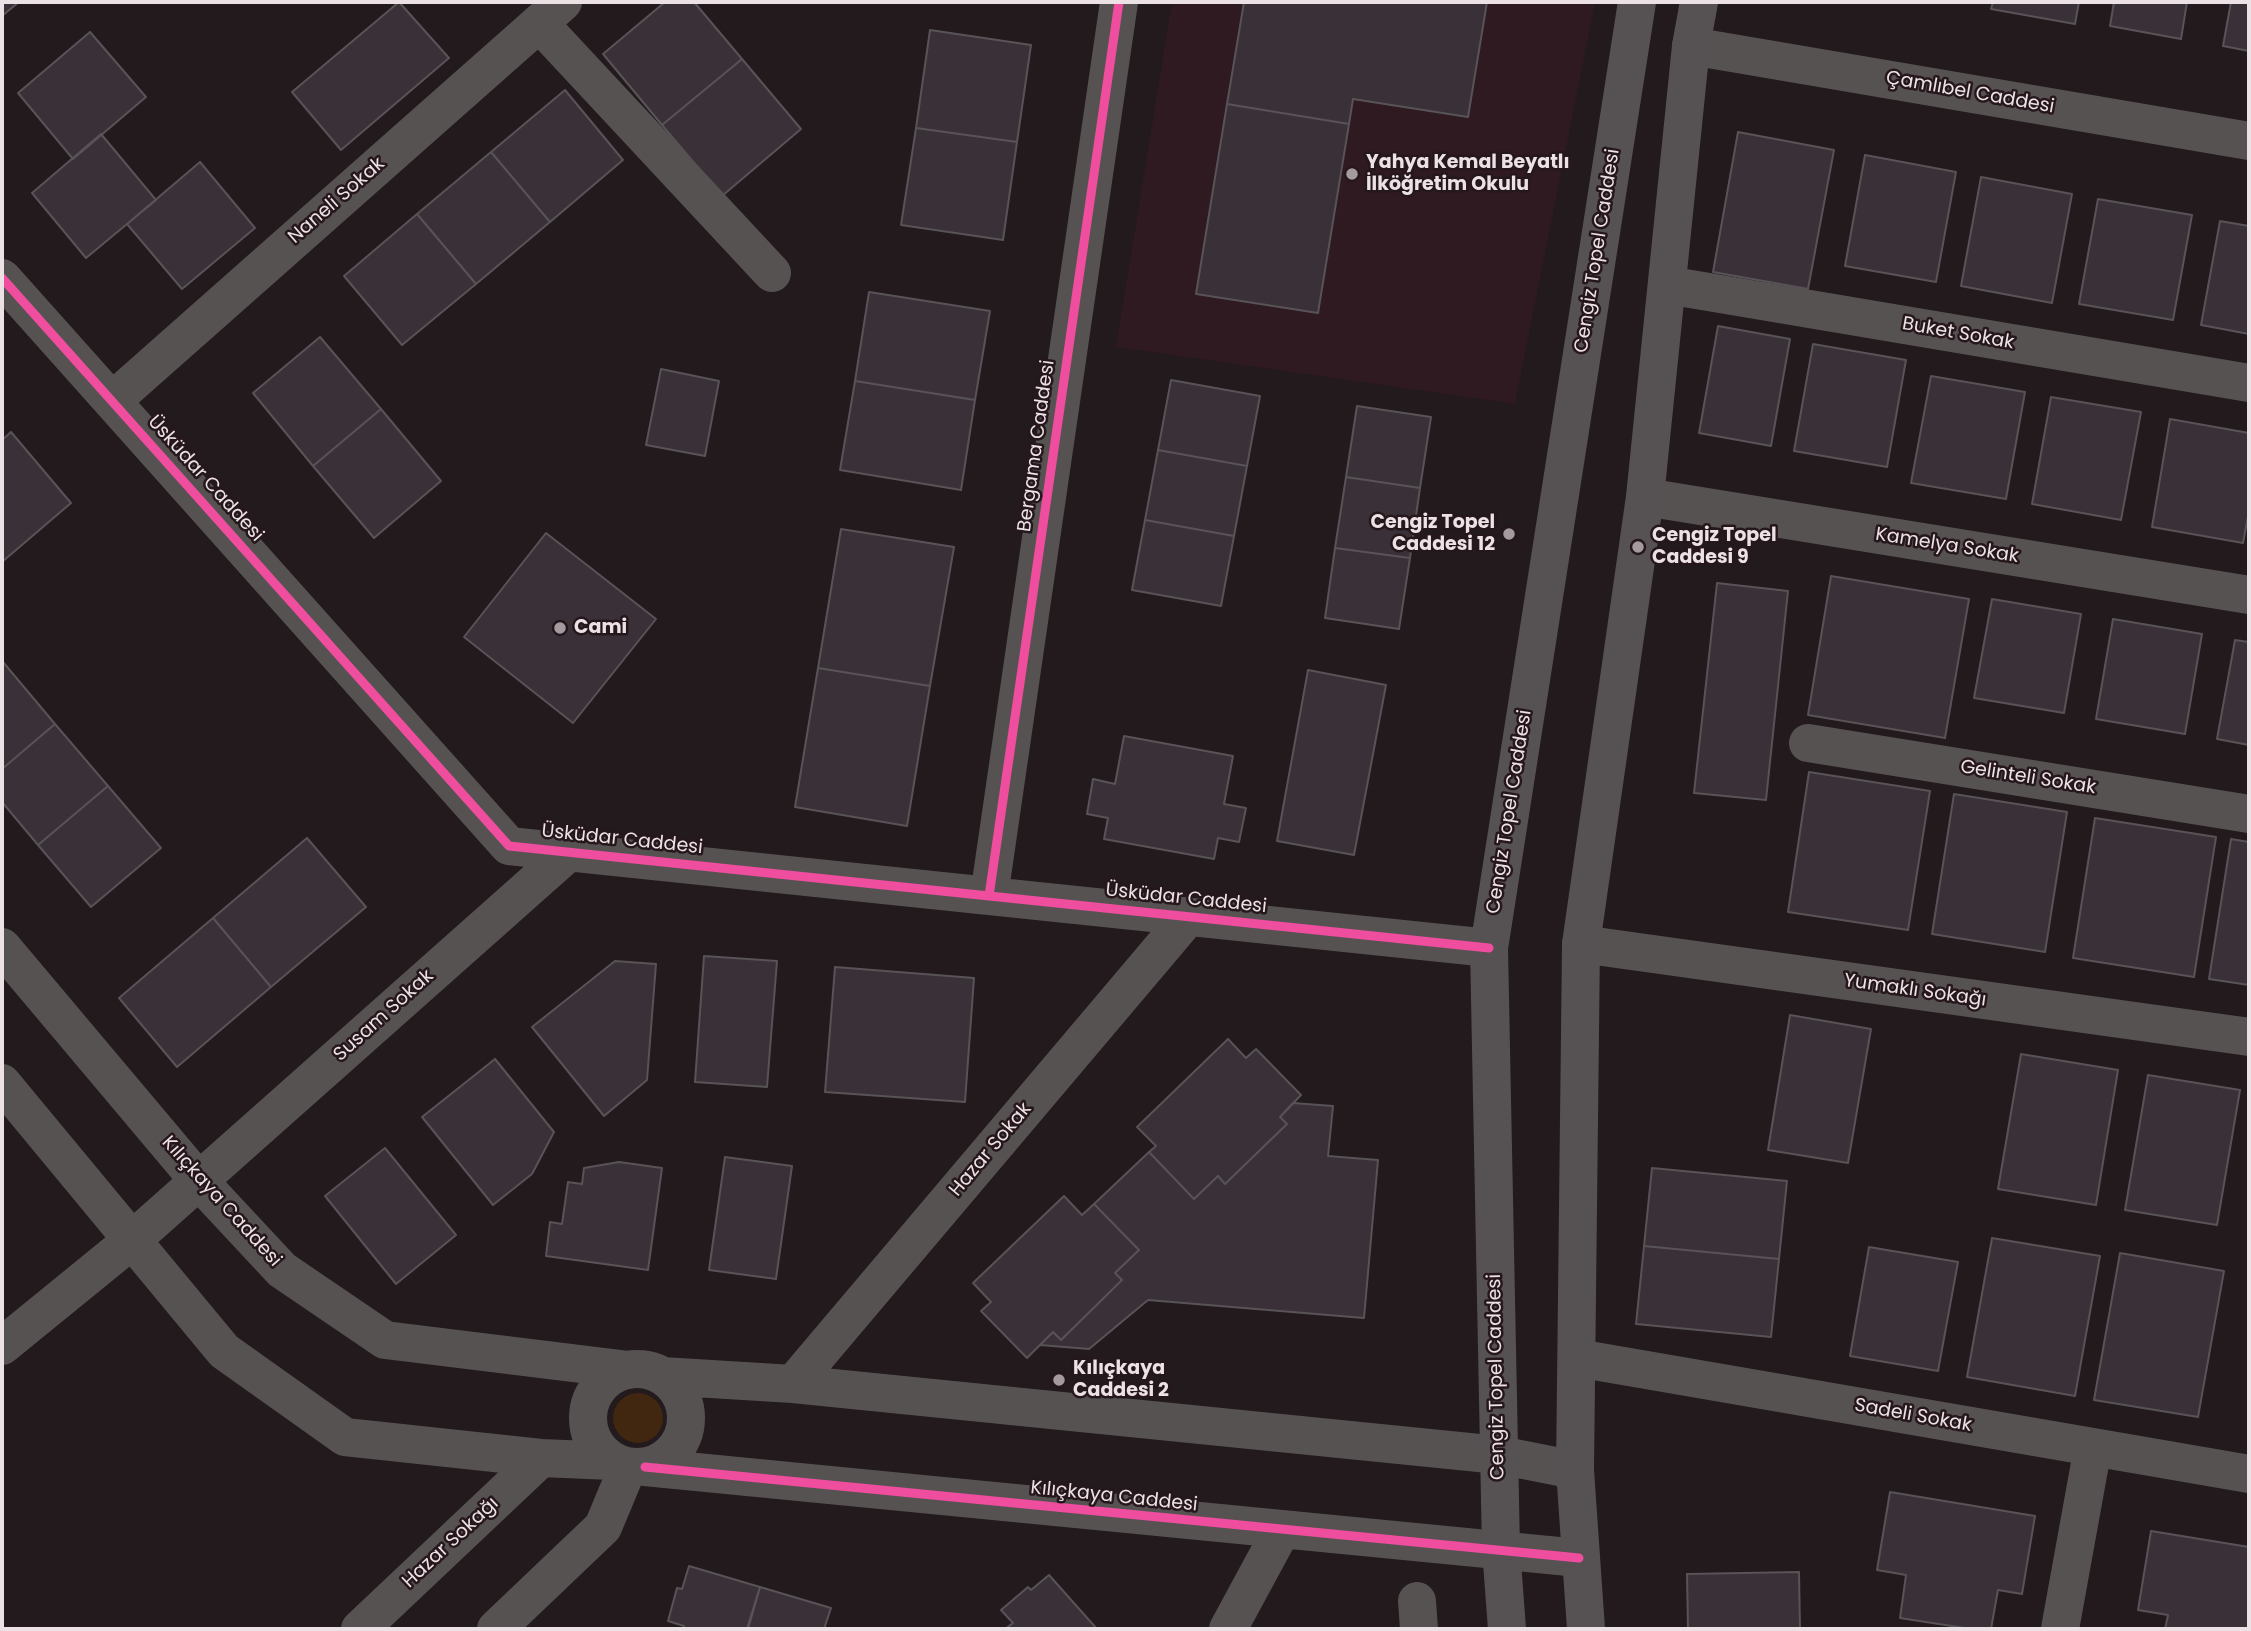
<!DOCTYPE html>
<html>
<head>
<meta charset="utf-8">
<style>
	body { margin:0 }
	#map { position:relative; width:2251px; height:1631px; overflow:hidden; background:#221a1d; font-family:Poppins,sans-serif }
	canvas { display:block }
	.frame { position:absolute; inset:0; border:4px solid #ece1e4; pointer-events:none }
</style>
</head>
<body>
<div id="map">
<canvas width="2251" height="1631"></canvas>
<div class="frame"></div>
</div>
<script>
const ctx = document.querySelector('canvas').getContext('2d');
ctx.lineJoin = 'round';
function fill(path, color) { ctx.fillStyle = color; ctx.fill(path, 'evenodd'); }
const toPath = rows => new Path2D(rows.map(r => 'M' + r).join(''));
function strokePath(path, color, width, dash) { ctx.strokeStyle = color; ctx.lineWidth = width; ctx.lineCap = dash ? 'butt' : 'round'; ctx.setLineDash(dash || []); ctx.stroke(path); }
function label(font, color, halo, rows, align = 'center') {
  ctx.font = font + ' Poppins,sans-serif'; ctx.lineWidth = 5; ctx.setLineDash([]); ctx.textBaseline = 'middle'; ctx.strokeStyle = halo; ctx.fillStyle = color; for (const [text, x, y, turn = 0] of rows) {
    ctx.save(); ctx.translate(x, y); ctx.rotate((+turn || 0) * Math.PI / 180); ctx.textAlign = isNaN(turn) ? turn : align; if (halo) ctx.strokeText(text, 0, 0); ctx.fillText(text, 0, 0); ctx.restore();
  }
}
fill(toPath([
	[1172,2,1595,2,1515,404,1116,347]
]), '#2e1a20');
fill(toPath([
	'613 1418a25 25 0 1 1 50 0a25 25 0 1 1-50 0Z'
]), '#41270f');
const building = toPath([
	[2,2,19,2,2,16,2,2],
	[399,2,449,58,341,150,292,92,399,2],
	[665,2,694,2,742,59,662,125,603,54,665,2],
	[1244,2,1487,2,1468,117,1353,99,1349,124,1227,104,1244,2],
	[1993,2,2079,2,2075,24,1991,9,1993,2],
	[2114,2,2187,2,2181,39,2110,26,2114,2],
	[2231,2,2249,2,2249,51,2223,46,2231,2],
	[930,30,1031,45,1017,142,916,128,930,30],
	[90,32,146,97,73,159,18,93,90,32],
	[742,59,801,129,722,196,662,125,742,59],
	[565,90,623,160,550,222,491,152,565,90],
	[1227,104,1349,124,1318,313,1196,294,1227,104],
	[916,128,1017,142,1003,240,901,225,916,128],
	[1738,132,1834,150,1808,289,1713,272,1738,132],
	[101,134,156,200,86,258,32,193,101,134],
	[491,152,550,222,476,284,417,214,491,152],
	[1865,155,1956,172,1936,282,1845,266,1865,155],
	[200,162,255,228,182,289,127,224,200,162],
	[1981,177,2072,194,2052,303,1961,286,1981,177],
	[2098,199,2192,215,2173,320,2079,304,2098,199],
	[417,214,476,284,402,345,344,276,417,214],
	[2220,221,2249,226,2249,334,2201,325,2220,221],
	[869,292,990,311,975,400,855,381,869,292],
	[1718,326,1790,339,1771,446,1699,433,1718,326],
	[320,337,381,409,313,466,253,393,320,337],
	[1813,344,1906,360,1887,467,1794,451,1813,344],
	[661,369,719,381,705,456,646,445,661,369],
	[1931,376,2025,392,2006,499,1911,483,1931,376],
	[1171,380,1260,396,1247,466,1158,450,1171,380],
	[855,381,975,400,961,490,840,470,855,381],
	[2051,397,2141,412,2121,520,2032,504,2051,397],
	[1357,406,1431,417,1420,488,1346,477,1357,406],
	[381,409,441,481,374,538,313,466,381,409],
	[2170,419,2249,433,2249,511,2243,543,2152,527,2170,419],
	[11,432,71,503,2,562,2,440,11,432],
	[1158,450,1247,466,1234,536,1145,520,1158,450],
	[1346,477,1420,488,1410,558,1335,548,1346,477],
	[1145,520,1234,536,1221,606,1132,590,1145,520],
	[841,529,954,547,930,686,818,668,841,529],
	[546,533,656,619,573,723,464,637,546,533],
	[1335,548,1410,558,1399,629,1325,618,1335,548],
	[1831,576,1969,599,1945,738,1808,715,1831,576],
	[1717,583,1788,591,1766,800,1694,793,1717,583],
	[1992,599,2081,614,2064,713,1974,698,1992,599],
	[2113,619,2202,634,2185,734,2096,719,2113,619],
	[2235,640,2249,642,2249,745,2217,739,2235,640],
	[3,662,55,724,2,769,2,663,3,662],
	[818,668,930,686,907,826,795,807,818,668],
	[1308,670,1386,685,1354,855,1277,841,1308,670],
	[55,724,108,786,38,845,2,802,2,769,55,724],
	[1124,736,1233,756,1224,804,1246,808,1239,842,1218,838,1214,859,1104,839,1108,818,1087,814,1093,779,1115,784,1124,736],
	[1809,772,1930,791,1908,930,1788,912,1809,772],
	[108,786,161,848,91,907,38,845,108,786],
	[1954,794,2067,812,2045,952,1932,934,1954,794],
	[2095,818,2216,837,2194,977,2073,958,2095,818],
	[307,838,366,907,271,987,213,918,307,838],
	[2231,839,2249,842,2249,985,2209,979,2231,839],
	[213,918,271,987,177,1067,119,998,213,918],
	[704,956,777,961,767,1087,695,1082,704,956],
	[615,961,656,964,647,1080,604,1116,532,1027,615,961],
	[835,967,974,978,965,1102,825,1092,835,967],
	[1790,1015,1871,1029,1848,1163,1768,1150,1790,1015],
	[1228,1039,1246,1058,1256,1049,1301,1095,1280,1117,1287,1124,1225,1184,1218,1176,1194,1199,1149,1152,1156,1146,1137,1127,1228,1039],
	[2021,1054,2118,1070,2096,1205,1998,1189,2021,1054],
	[495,1059,554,1132,532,1174,493,1205,422,1117,495,1059],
	[2148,1075,2240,1090,2217,1225,2125,1210,2148,1075],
	[1293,1103,1333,1106,1328,1156,1378,1160,1364,1318,1148,1300,1089,1349,1040,1345,1053,1332,1061,1340,1122,1280,1115,1273,1139,1250,1094,1204,1149,1152,1194,1199,1218,1176,1225,1184,1287,1124,1280,1117,1293,1103],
	[385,1148,456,1235,396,1284,325,1196,385,1148],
	[725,1157,792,1166,776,1279,709,1270,725,1157],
	[619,1162,662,1168,648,1270,546,1256,550,1222,562,1224,568,1182,582,1184,584,1168,619,1162],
	[1652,1168,1787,1181,1779,1259,1644,1246,1652,1168],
	[1064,1196,1082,1215,1094,1204,1139,1250,1115,1273,1122,1280,1061,1340,1053,1332,1027,1358,981,1311,991,1302,973,1283,1064,1196],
	[1992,1238,2100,1256,2075,1396,1967,1377,1992,1238],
	[1644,1246,1779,1259,1771,1337,1636,1324,1644,1246],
	[1869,1247,1958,1262,1938,1371,1850,1356,1869,1247],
	[2120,1253,2224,1271,2198,1417,2094,1400,2120,1253],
	[1890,1492,2035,1516,2022,1594,1998,1590,1991,1629,1971,1629,1900,1618,1906,1575,1877,1570,1890,1492],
	[2151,1531,2249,1547,2249,1629,2165,1629,2168,1615,2138,1610,2151,1531],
	[689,1566,760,1587,747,1629,683,1629,684,1626,668,1621,677,1588,682,1589,689,1566],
	[1799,1572,1800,1629,1688,1629,1687,1574,1799,1572],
	[1049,1575,1097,1629,1005,1629,1013,1623,1001,1610,1028,1587,1031,1590,1049,1575],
	[760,1587,831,1608,824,1629,748,1629,760,1587]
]);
fill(building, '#3a3138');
strokePath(building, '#585356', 2);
strokePath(toPath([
	[539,23,772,273],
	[1691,46,2249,141],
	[2,278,509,846,1489,948],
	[1667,285,2249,383],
	[112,401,563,2],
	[1645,497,2249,595],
	[1808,743,2249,814],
	[989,896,1119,2],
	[1581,944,2249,1037],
	[2,947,199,1181,282,1270,385,1340,629,1370],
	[2,1083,224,1351,345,1437,541,1458,612,1461],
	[2,1346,131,1241,569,852],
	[1577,1358,2249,1474],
	'588 1418a49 49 0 1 1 98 0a49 49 0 1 1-98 0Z',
	[662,1376,793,1384,1499,1455,1575,1470],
	[793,1384,1188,917],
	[645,1467,1579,1558],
	[1417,1601,1419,1629],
	[360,1629,541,1458],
	[496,1629,603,1527,628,1467],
	[1228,1629,1281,1531],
	[2060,1629,2093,1447]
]), '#575252', 38);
strokePath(toPath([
	[1507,1629,1501,1549,1489,948,1637,2],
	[1586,1629,1575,1470,1581,944,1645,497,1691,46,1699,2]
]), '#565152', 38);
strokePath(toPath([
	[2,278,509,846,1489,948],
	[989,896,1119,2],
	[645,1467,1579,1558]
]), '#ef4d9e', 9);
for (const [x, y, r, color] of [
	[1352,174,7,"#a59b9e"],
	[1509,534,7,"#a59b9e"],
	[1638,547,7,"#a59b9e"],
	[560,628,7,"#a59b9e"],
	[1059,1380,7,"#a59b9e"]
]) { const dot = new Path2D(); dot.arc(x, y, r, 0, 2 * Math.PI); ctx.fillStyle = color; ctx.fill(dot); strokePath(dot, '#26171c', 2.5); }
label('19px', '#ece1e4', '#26171c', [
	["Çamlıbel Caddesi",1970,93,10],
	["Naneli Sokak",337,201,-41],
	["Cengiz Topel Caddesi",1598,251,-81],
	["Buket Sokak",1958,334,10],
	["Bergama Caddesi",1037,446,-82],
	["Üsküdar Caddesi",205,479,48],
	["Kamelya Sokak",1947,546,9],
	["Gelinteli Sokak",2028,778,9],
	["Cengiz Topel Caddesi",1510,812,-81],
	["Üsküdar Caddesi",622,840,6],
	["Üsküdar Caddesi",1186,899,6],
	["Yumaklı Sokağı",1915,991,8],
	["Susam Sokak",384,1016,-42],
	["Hazar Sokak",991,1150,-50],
	["Kılıçkaya Caddesi",221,1202,48],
	["Cengiz Topel Caddesi",1497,1377,-91],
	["Sadeli Sokak",1913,1416,10],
	["Kılıçkaya Caddesi",1114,1497,6],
	["Hazar Sokağı",451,1543,-43]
]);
label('bold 19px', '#ece1e4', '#26171c', [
	["Yahya Kemal Beyatlı",1366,163],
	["İlköğretim Okulu",1366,185],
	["Cengiz Topel",1495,523,"right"],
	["Caddesi 12",1495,545,"right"],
	["Cengiz Topel",1652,536],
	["Caddesi 9",1652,558],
	["Cami",574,628],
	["Kılıçkaya",1073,1369],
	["Caddesi 2",1073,1391]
], 'left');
</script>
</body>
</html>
